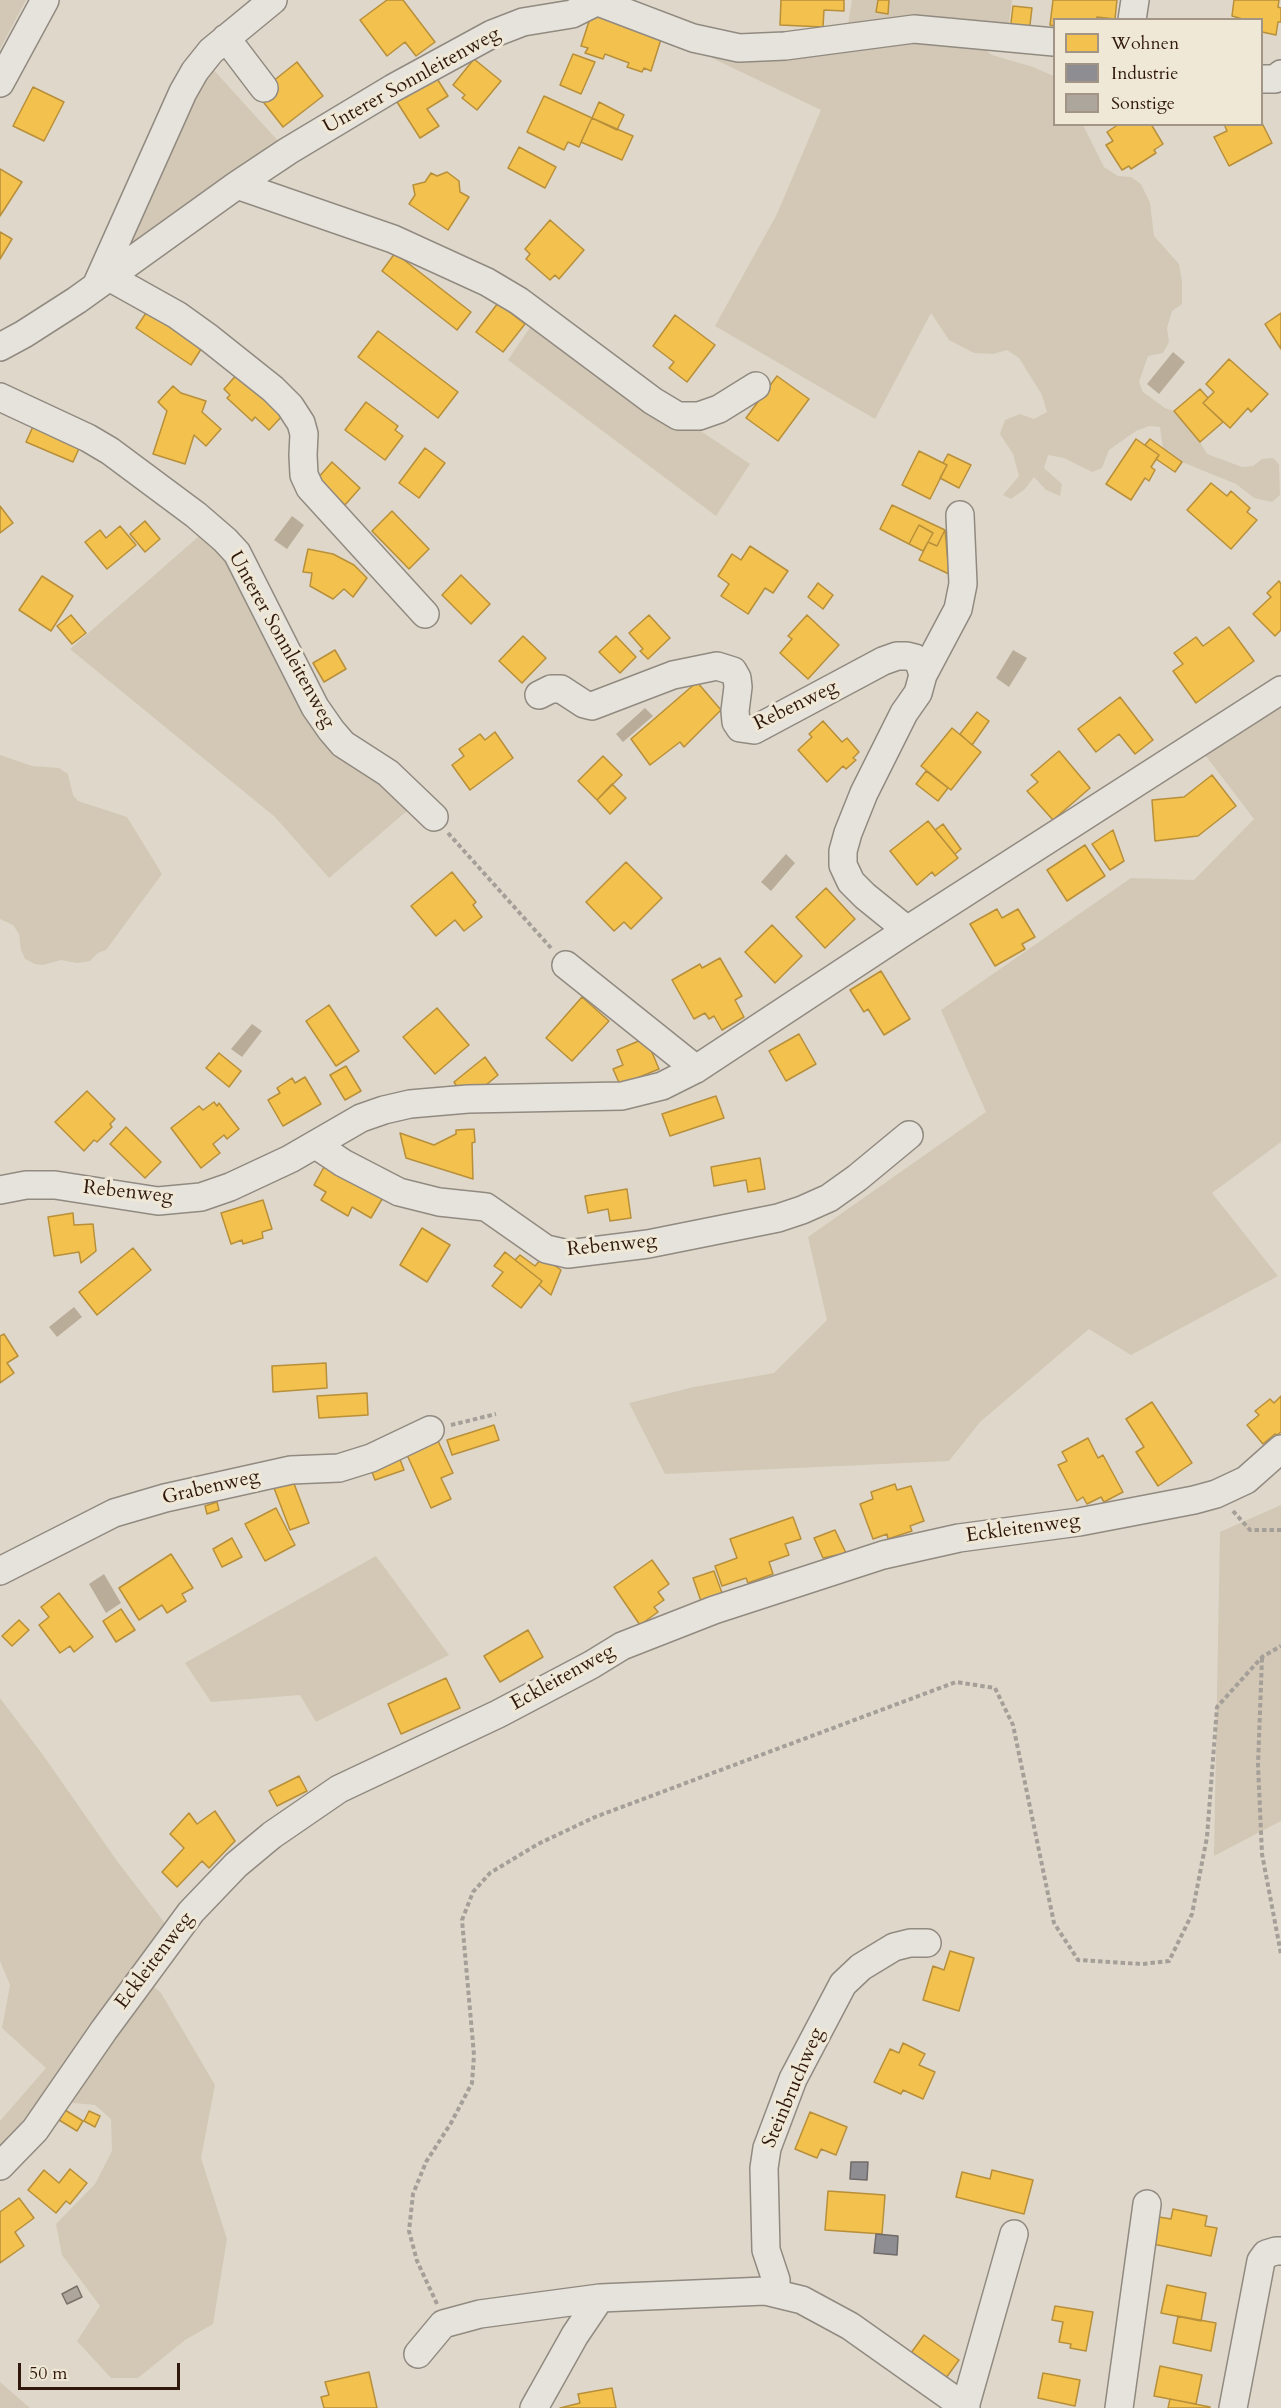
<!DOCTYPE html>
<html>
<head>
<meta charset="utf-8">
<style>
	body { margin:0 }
	#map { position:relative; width:1281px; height:2408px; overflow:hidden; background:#dfd8ca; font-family:Cardo,serif }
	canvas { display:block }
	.legend { position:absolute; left:1053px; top:18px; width:210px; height:108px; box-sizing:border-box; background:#efe8d7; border:2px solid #a39586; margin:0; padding:8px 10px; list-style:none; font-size:18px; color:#30190c }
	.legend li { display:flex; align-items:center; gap:12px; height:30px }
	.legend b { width:30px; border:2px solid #a39586 }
	.scale { position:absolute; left:18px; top:2363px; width:162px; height:27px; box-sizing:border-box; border:3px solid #30190c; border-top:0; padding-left:8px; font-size:18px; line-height:21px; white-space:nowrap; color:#30190c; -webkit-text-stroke:4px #efe8d7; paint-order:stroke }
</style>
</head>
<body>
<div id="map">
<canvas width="1281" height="2408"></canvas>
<ul class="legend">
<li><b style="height:16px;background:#f2c14e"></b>Wohnen</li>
<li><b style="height:16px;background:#8d8d92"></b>Industrie</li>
<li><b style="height:16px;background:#aca69c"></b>Sonstige</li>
</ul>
<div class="scale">50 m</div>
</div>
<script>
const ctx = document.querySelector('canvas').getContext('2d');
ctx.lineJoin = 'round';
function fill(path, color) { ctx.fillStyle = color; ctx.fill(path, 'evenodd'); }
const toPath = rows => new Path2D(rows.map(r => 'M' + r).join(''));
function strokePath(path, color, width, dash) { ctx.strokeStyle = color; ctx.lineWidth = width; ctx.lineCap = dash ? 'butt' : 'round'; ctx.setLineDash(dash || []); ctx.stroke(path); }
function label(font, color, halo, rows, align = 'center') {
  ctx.font = font + ' Cardo,serif'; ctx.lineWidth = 6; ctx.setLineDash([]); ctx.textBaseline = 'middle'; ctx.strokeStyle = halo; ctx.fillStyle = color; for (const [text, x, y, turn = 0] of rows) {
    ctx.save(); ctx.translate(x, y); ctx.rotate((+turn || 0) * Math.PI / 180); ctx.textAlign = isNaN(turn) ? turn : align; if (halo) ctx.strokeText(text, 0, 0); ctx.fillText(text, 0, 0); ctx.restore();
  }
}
fill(toPath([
	[0,0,26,0,0,49],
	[852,0,1012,0,1008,30,847,30],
	[898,35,982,47,992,55,1033,67,1054,76,1054,124,1083,125,1104,167,1118,176,1131,177,1141,184,1150,203,1154,236,1179,264,1182,281,1182,304,1172,311,1167,328,1169,342,1163,353,1148,356,1139,382,1143,392,1165,408,1174,411,1200,442,1207,454,1242,467,1253,466,1262,459,1273,458,1279,464,1280,495,1272,502,1254,498,1236,484,1182,462,1163,449,1160,427,1149,426,1136,431,1109,450,1102,468,1092,472,1064,458,1048,455,1044,468,1062,484,1060,496,1046,490,1034,477,1025,489,1011,499,1003,495,1019,476,1013,454,1000,434,1005,420,1020,414,1034,419,1047,412,1042,395,1019,358,1007,350,993,354,974,353,949,340,931,313,875,419,715,326,777,214,821,110,712,58,716,50],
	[210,66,280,143,126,249,123,240],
	[535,320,750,464,716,516,508,360],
	[206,530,222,543,311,709,415,804,329,878,275,817,70,649],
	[1281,701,1281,1142,1212,1193,1278,1276,1131,1355,1089,1329,980,1422,949,1461,665,1474,629,1403,694,1387,774,1373,827,1320,808,1237,986,1112,941,1010,1131,878,1194,880,1254,819,1196,743],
	[0,755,32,766,59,768,68,774,73,795,78,801,127,817,162,874,106,950,98,953,90,961,77,963,61,960,43,965,35,964,25,959,21,950,19,934,13,925,0,919],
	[1281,1505,1281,1821,1214,1856,1220,1532],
	[376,1556,449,1655,316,1722,300,1695,211,1702,185,1663],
	[0,1698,43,1755,117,1861,167,1926,134,1969,161,1993,215,2085,201,2158,227,2239,213,2324,185,2340,138,2378,111,2378,77,2341,100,2306,62,2255,56,2224,95,2184,112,2151,111,2119,95,2105,63,2102,0,2176,0,2121,46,2068,2,2028,10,1985,0,1961],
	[0,2382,30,2408,0,2408]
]), '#d2c8b5');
fill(toPath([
	[1173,352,1185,362,1159,394,1147,384],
	[292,516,304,525,287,549,274,540],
	[1013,650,1027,658,1009,687,996,678],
	[645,708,653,716,623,742,616,734],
	[786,854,795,863,771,891,761,882],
	[252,1024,262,1031,242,1057,231,1049],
	[74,1307,82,1317,57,1337,49,1327],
	[104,1574,121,1603,106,1613,89,1584]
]), '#b9ac99');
const homes = toPath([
	[387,0,403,0,435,42,416,56,405,42,387,56,360,20,387,0],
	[781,0,844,0,844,11,824,10,823,27,780,25,781,0],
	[878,0,889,0,888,14,876,12,878,0],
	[1053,0,1117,0,1115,19,1097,17,1096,20,1054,20,1054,26,1050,25,1053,0],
	[1234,0,1279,0,1278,7,1281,8,1281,22,1278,22,1276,35,1262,32,1262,20,1246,20,1232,16,1234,0],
	[1013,6,1032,8,1029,33,1010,31,1013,6],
	[592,12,662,36,651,71,644,68,642,72,627,67,629,63,605,54,603,59,585,53,588,48,581,46,592,12],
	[573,54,595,62,581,94,560,85,573,54],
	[474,59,501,81,477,110,462,98,465,95,453,85,474,59],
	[297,62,323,96,283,127,257,94,297,62],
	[436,77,448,96,427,109,439,126,420,138,397,102,436,77],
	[33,87,64,102,44,141,13,126,33,87],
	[544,96,592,118,579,147,568,142,564,150,527,132,544,96],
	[599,102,624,115,617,130,592,118,599,102],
	[592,118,633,136,622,160,581,142,592,118],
	[1262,123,1272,143,1229,166,1214,137,1227,131,1224,124,1262,124,1262,123],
	[1119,124,1151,124,1163,144,1154,150,1156,153,1131,169,1129,166,1122,170,1106,145,1113,141,1107,132,1119,124],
	[519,147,556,167,545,188,508,168,519,147],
	[0,169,22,182,0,216,0,169],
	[447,172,459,181,460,192,469,197,448,230,409,204,415,195,413,185,425,182,431,173,437,176,447,172],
	[550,220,584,250,559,279,555,275,550,280,526,259,530,254,525,249,550,220],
	[0,232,12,239,0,259,0,232],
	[395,253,471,312,457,330,382,271,395,253],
	[498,303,525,324,503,352,476,332,498,303],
	[148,310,203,346,191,365,136,328,148,310],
	[1281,313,1281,349,1265,324,1281,313],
	[675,315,715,345,687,382,669,368,674,362,653,346,675,315],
	[378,331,458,392,438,418,358,357,378,331],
	[1229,359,1268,394,1251,412,1248,408,1230,428,1203,403,1214,392,1206,384,1229,359],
	[239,372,285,413,269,430,255,417,252,421,227,398,230,395,224,389,239,372],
	[777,376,809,399,778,441,746,418,777,376],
	[173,386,181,393,206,401,202,412,221,429,206,446,194,435,185,464,153,454,167,411,158,402,173,386],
	[1200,389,1208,398,1203,403,1223,422,1200,442,1174,411,1200,389],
	[366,402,398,426,395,430,403,436,385,460,345,430,366,402],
	[35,422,82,442,73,462,26,442,35,422],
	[1136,439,1159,455,1151,467,1155,470,1149,481,1145,478,1131,500,1106,484,1136,439],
	[1150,439,1182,462,1175,472,1156,459,1159,455,1145,445,1150,439],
	[425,448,445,463,419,498,399,483,425,448],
	[919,451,947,465,930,499,902,485,919,451],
	[948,454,971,465,959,488,940,478,947,465,943,463,948,454],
	[332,462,360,488,345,505,317,479,332,462],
	[1211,483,1227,496,1231,491,1250,508,1247,512,1257,520,1231,549,1187,510,1211,483],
	[892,505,945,530,937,546,928,542,933,533,919,525,909,544,880,529,892,505],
	[0,506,13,523,0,533,0,506],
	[392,511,429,549,409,569,372,531,392,511],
	[145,521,160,539,145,552,130,534,145,521],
	[919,525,933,533,923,551,909,544,919,525],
	[120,526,136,545,107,569,85,542,100,530,106,538,120,526],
	[945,530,949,574,919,560,928,542,937,546,945,530],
	[750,546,788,571,773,593,765,588,748,614,721,596,729,584,718,576,732,554,741,560,750,546],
	[308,549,333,554,354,565,367,578,353,597,344,589,333,599,310,586,312,573,303,572,308,549],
	[461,575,490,604,471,624,442,595,461,575],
	[42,576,73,596,51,631,19,610,42,576],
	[1279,581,1281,584,1281,630,1275,636,1253,614,1271,597,1267,593,1279,581],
	[818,583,833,595,823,609,808,597,818,583],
	[71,615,86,633,72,644,57,626,71,615],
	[649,615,670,638,648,659,640,651,643,649,629,633,649,615],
	[807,615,839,645,808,679,780,653,792,639,788,636,807,615],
	[1229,627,1254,661,1196,703,1173,671,1183,664,1174,653,1196,637,1203,646,1229,627],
	[523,636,546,658,522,683,499,661,523,636],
	[616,636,636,657,620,673,599,652,616,636],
	[335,650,346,669,324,682,313,663,335,650],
	[697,682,721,710,684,747,680,742,650,765,631,739,697,682],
	[1120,697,1153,740,1135,754,1119,734,1096,752,1078,729,1120,697],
	[977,712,989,721,972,745,960,734,977,712],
	[823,721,842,742,847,738,859,752,853,758,856,760,846,769,843,766,827,782,798,750,812,737,809,734,823,721],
	[952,728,981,752,951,790,921,766,952,728],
	[495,732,513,758,470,790,452,765,464,756,459,749,480,734,485,740,495,732],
	[1059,751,1090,788,1053,820,1027,791,1038,782,1031,775,1059,751],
	[603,756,622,775,597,800,578,781,603,756],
	[926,771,948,788,938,801,916,784,926,771],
	[1212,775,1236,806,1198,836,1155,841,1152,800,1184,797,1212,775],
	[612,784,626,798,610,814,597,800,612,784],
	[928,821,958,858,935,876,932,872,917,885,890,851,928,821],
	[943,824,961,849,955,854,935,830,943,824],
	[1113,830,1124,861,1110,870,1092,844,1113,830],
	[1085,845,1105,876,1067,901,1047,870,1085,845],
	[626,862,662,898,631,929,624,922,614,931,586,902,626,862],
	[452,872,476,902,473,905,482,917,464,931,455,920,436,936,411,906,452,872],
	[826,888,855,919,825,948,796,917,826,888],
	[997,909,1002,918,1018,909,1035,937,1022,944,1025,949,995,966,970,924,997,909],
	[772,925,802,956,775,983,745,952,772,925],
	[720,958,742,996,735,1000,744,1017,722,1030,714,1016,709,1019,705,1013,694,1019,672,980,700,964,702,968,720,958],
	[881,971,910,1019,884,1035,868,1009,864,1012,850,990,881,971],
	[582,997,609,1021,572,1061,546,1038,582,997],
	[329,1005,359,1051,336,1066,306,1021,329,1005],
	[437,1008,469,1045,435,1074,403,1037,437,1008],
	[799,1034,816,1064,786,1081,769,1051,799,1034],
	[646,1038,659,1069,620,1085,613,1069,623,1065,617,1050,646,1038],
	[219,1053,241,1071,229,1087,206,1068,219,1053],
	[485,1057,498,1075,486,1085,459,1090,454,1082,485,1057],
	[346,1066,361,1091,345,1100,330,1075,346,1066],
	[305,1077,321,1104,283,1126,268,1100,280,1093,277,1088,292,1078,295,1083,305,1077],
	[87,1091,115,1119,110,1124,112,1127,97,1142,94,1140,84,1151,55,1122,87,1091],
	[716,1096,724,1118,670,1136,662,1114,716,1096],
	[214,1102,217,1106,219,1103,239,1129,227,1139,224,1135,213,1144,220,1153,201,1168,171,1128,199,1106,203,1110,214,1102],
	[126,1127,161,1162,145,1178,110,1144,126,1127],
	[474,1129,475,1142,472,1143,473,1179,406,1158,400,1133,434,1145,456,1134,456,1130,474,1129],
	[760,1158,765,1189,748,1192,746,1180,714,1186,711,1167,760,1158],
	[324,1167,352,1183,355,1177,385,1194,371,1218,352,1207,348,1216,321,1200,326,1192,314,1185,324,1167],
	[627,1189,631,1218,610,1221,608,1209,588,1213,585,1196,627,1189],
	[263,1200,272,1229,262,1232,263,1238,243,1244,242,1240,231,1244,221,1213,263,1200],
	[73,1213,74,1225,93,1224,96,1251,81,1263,79,1252,54,1256,48,1217,73,1213],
	[422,1228,450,1245,427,1282,400,1265,422,1228],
	[133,1248,151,1270,97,1315,79,1292,133,1248],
	[505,1252,542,1281,521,1308,492,1286,503,1272,494,1266,505,1252],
	[520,1255,535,1266,543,1257,561,1270,551,1295,539,1285,542,1281,515,1260,520,1255],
	[4,1334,18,1356,7,1363,14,1373,0,1383,0,1336,4,1334],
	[326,1363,327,1388,273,1392,272,1366,326,1363],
	[367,1393,368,1415,319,1418,317,1396,367,1393],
	[1281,1396,1281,1432,1277,1435,1275,1434,1263,1444,1247,1425,1259,1415,1255,1411,1270,1399,1274,1403,1281,1396],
	[1152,1402,1192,1463,1158,1486,1136,1452,1144,1447,1126,1419,1152,1402],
	[494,1425,499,1440,452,1455,447,1440,494,1425],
	[1088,1438,1098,1458,1103,1455,1123,1492,1104,1502,1101,1497,1087,1504,1083,1497,1077,1501,1058,1465,1067,1461,1062,1452,1088,1438],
	[438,1441,453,1473,441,1478,451,1499,431,1508,407,1455,438,1441],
	[398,1454,404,1470,375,1480,369,1464,398,1454],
	[293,1481,309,1523,290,1530,274,1488,293,1481],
	[895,1484,897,1490,911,1486,924,1521,910,1526,912,1531,888,1539,887,1534,873,1539,860,1504,873,1499,871,1492,895,1484],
	[217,1502,219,1510,207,1514,205,1506,217,1502],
	[276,1508,295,1545,265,1561,245,1524,276,1508],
	[793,1517,801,1539,785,1544,789,1555,769,1562,773,1574,748,1583,746,1578,722,1586,715,1566,737,1558,730,1539,793,1517],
	[835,1530,846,1553,823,1558,814,1538,835,1530],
	[232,1538,242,1557,222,1567,213,1549,232,1538],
	[171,1554,193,1588,182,1594,186,1601,167,1613,162,1605,139,1620,119,1588,171,1554],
	[652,1560,669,1584,658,1592,664,1600,654,1607,658,1612,640,1625,614,1587,652,1560],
	[714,1571,722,1593,701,1601,693,1578,714,1571],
	[59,1593,93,1637,74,1652,70,1646,60,1653,39,1625,49,1617,41,1607,59,1593],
	[121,1609,135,1630,116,1642,103,1621,121,1609],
	[19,1620,29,1630,12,1646,2,1636,19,1620],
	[528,1630,543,1657,500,1682,484,1656,528,1630],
	[446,1678,460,1708,401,1734,388,1704,446,1678],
	[299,1776,307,1791,277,1806,269,1791,299,1776],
	[215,1811,235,1841,209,1868,202,1861,177,1887,162,1872,184,1848,170,1834,189,1813,197,1824,215,1811],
	[950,1951,974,1958,959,2011,923,2000,933,1966,944,1970,950,1951],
	[903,2043,925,2054,919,2065,935,2072,923,2099,903,2090,901,2094,874,2082,890,2049,899,2053,903,2043],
	[65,2110,83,2121,77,2131,59,2120,65,2110],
	[89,2111,100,2116,95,2127,84,2121,89,2111],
	[810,2112,847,2127,836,2155,821,2149,817,2158,795,2149,810,2112],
	[70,2169,87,2183,70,2204,66,2201,56,2213,28,2190,44,2170,59,2183,70,2169],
	[992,2170,1033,2180,1024,2214,956,2197,962,2172,990,2179,992,2170],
	[828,2191,885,2195,882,2234,825,2230,828,2191],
	[19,2198,34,2218,15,2232,24,2246,0,2263,0,2212,19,2198],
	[1173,2209,1207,2216,1205,2226,1217,2228,1211,2256,1153,2244,1159,2217,1171,2219,1173,2209],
	[1167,2285,1206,2293,1201,2321,1161,2313,1167,2285],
	[1055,2306,1093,2312,1086,2351,1070,2348,1071,2344,1059,2342,1063,2322,1052,2320,1055,2306],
	[1178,2316,1216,2323,1211,2351,1173,2343,1178,2316],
	[924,2335,959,2360,946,2378,911,2353,924,2335],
	[1160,2366,1202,2375,1196,2404,1154,2396,1160,2366],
	[369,2372,377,2408,324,2408,321,2397,329,2395,325,2382,369,2372],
	[1043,2373,1080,2380,1075,2406,1038,2398,1043,2373],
	[612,2388,616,2408,560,2408,580,2403,578,2394,612,2388],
	[1170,2399,1210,2407,1210,2408,1168,2408,1170,2399]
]);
fill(homes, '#f2c14e');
strokePath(homes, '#b88f3a', 1.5);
const industry = toPath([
	[851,2162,868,2162,867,2180,850,2179,851,2162],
	[876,2234,898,2236,897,2255,874,2253,876,2234]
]);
fill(industry, '#8d8d92');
strokePath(industry, '#716a6a', 1.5);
const building = toPath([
	[77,2286,82,2297,67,2304,62,2294,77,2286]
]);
fill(building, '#aca69c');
strokePath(building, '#787168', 1.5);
const minor = toPath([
	[598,2,693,38,739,48,785,46,914,29,1054,42],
	[1132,20,1135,0],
	[226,38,264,88],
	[1262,79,1275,79,1281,74],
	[0,83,45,0],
	[237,185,393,239,487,282,519,301,653,401,678,416,699,416,719,409,756,386],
	[109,277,177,315,209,338,273,389,290,406,301,423,304,434,303,455,304,475,310,488,425,614],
	[97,284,183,92,195,71,211,51,273,0],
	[0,347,24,334,77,300,237,185,288,151,393,88,492,34,523,22,572,14,600,0],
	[0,397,88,438,110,451,196,515,225,540,237,553,315,707,331,730,343,744,388,773,434,817],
	[539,695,551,689,561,689,584,704,592,706,673,675,717,666,733,671,737,678,738,687,735,711,736,722,740,728,754,730,883,661,897,656,907,656,915,658,920,665,923,675],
	[907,930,865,896,851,882,843,865,843,851,848,833,864,793,904,713,918,693,923,675,958,609,963,584,960,515],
	[566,965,696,1069],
	[316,1145,343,1163,399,1192,439,1202,486,1207,546,1249,568,1254,648,1244,778,1218,802,1210,829,1198,857,1178,909,1135],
	[0,1190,26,1185,55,1185,158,1201,201,1197,230,1187,290,1159,361,1118,384,1110,410,1104,468,1099,622,1096,662,1086,696,1069,907,930,1281,690],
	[0,1571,114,1513,165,1498,291,1470,339,1468,371,1458,430,1430],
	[0,2166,35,2130,104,2030,191,1912,236,1865,272,1835,339,1789,498,1714,591,1665,622,1646,714,1610,883,1555,959,1538,1079,1522,1194,1500,1216,1494,1246,1480,1281,1449],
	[776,2293,776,2280,766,2250,764,2168,767,2148,793,2079,843,1984,861,1967,894,1947,910,1943,927,1943],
	[418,2354,443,2324,480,2314,600,2298,765,2291,802,2300,850,2326,966,2408],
	[965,2407,1014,2234],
	[534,2408,575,2335,600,2298],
	[1119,2408,1147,2204],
	[1233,2408,1261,2261,1266,2254,1276,2251,1281,2251]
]);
strokePath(minor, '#918a81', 30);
strokePath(toPath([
	[448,833,551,948],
	[451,1425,496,1414],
	[1233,1511,1250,1530,1281,1530],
	[1262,1658,1258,1765,1262,1854,1281,1954],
	[437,2304,417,2261,409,2231,413,2194,426,2162,451,2123,472,2083,474,2055,462,1920,473,1892,490,1873,538,1844,595,1817,956,1682,995,1688,1013,1725,1054,1923,1078,1960,1142,1964,1169,1961,1192,1914,1207,1837,1217,1707,1262,1657,1281,1646]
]), '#a49f98', 4, [4.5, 3]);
strokePath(minor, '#e6e3dc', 27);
label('20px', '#30190c', '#efe8d7', [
	["Unterer Sonnleitenweg",412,81,-29],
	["Unterer Sonnleitenweg",281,640,61],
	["Rebenweg",796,706,-26],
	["Rebenweg",128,1193,6],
	["Rebenweg",612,1246,-6],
	["Grabenweg",211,1488,-13],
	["Eckleitenweg",1023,1529,-8],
	["Eckleitenweg",563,1678,-29],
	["Eckleitenweg",155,1961,-53],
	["Steinbruchweg",794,2088,-67]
]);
</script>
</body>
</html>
